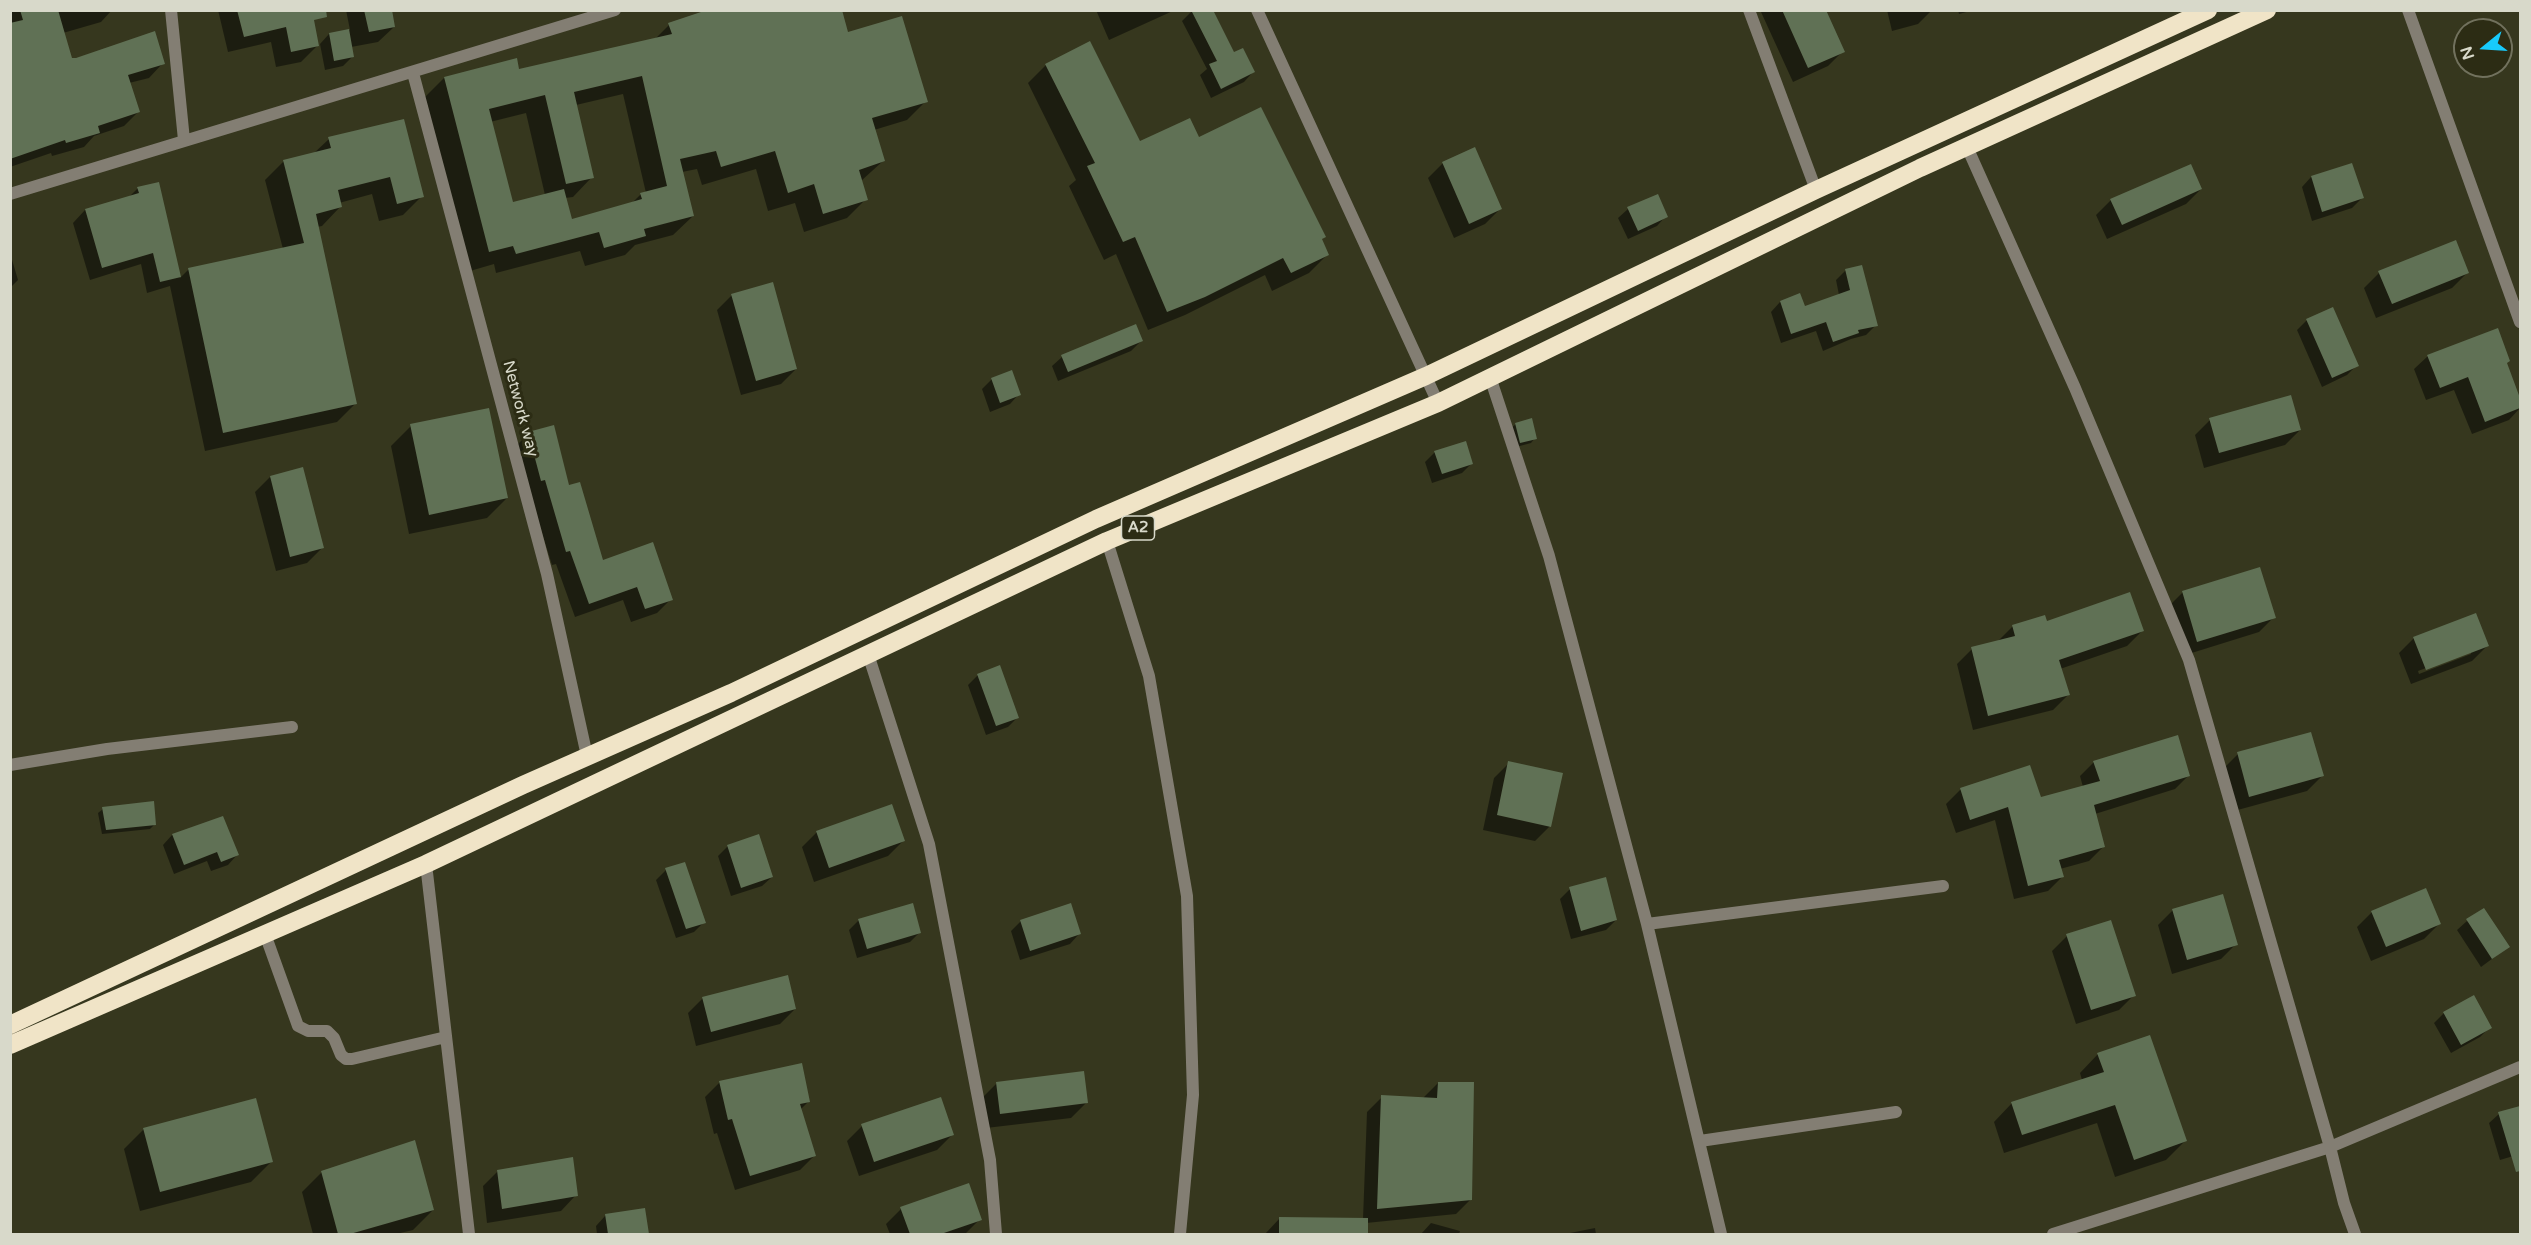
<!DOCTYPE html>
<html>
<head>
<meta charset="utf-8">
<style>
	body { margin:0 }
	#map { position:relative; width:2531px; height:1245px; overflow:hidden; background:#36371e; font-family:"Varela Round",sans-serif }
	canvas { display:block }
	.frame { position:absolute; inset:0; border:12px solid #d8d9ca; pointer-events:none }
	.north { position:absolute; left:2453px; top:18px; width:60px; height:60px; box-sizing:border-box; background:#2c2c14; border:2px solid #71715d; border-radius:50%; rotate:252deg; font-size:16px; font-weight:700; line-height:24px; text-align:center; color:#d8d9ca }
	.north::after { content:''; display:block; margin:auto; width:21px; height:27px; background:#18cafc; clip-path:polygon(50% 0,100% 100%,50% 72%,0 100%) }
</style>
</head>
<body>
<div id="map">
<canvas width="2531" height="1245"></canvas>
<div class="frame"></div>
<div class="north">N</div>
</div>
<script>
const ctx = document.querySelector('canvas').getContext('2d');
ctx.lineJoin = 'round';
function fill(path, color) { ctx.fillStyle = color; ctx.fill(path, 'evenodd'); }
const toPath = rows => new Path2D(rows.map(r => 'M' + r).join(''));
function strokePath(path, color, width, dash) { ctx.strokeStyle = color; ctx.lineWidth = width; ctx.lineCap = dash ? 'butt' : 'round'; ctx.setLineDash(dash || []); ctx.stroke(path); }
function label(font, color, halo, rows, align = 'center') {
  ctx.font = font + ' "Varela Round",sans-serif'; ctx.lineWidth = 6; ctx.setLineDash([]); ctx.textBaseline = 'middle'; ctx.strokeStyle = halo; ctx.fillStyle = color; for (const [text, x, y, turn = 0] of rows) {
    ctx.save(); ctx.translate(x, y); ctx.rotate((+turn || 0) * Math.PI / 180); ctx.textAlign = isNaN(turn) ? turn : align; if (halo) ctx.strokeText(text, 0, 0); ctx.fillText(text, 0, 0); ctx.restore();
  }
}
fill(toPath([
	[10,10,112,10,101,22,63,33,71,59,163,63,149,78,129,83,139,111,124,126,94,136,84,147,52,156,51,153,10,167],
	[218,10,310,10,317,46,301,62,276,67,271,42,228,52],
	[346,10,391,10,394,27,378,42,351,47,353,56,343,66,325,70,320,44,329,34,350,30],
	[1096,10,1175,10,1109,40],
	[1763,10,1824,10,1843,51,1828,66,1793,82,1761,12],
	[1887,10,1932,10,1918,24,1892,31],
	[1958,10,1974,10,1959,14],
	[1192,11,1253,72,1244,82,1211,98,1200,75,1207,69,1182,21],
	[669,25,847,34,926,101,907,120,874,130,883,161,861,181,866,199,847,218,804,232,795,203,768,211,756,169,702,185,697,169,682,172,693,216,673,235,635,245,625,255,585,266,580,251,496,273,494,264,470,271,425,97,444,78,518,71,654,40],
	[623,94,646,193,641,194,631,204,571,221,565,198,573,197,592,177,576,105],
	[526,113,545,195,512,204,490,122],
	[1046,65,1139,143,1198,140,1321,240,1327,255,1309,273,1272,291,1265,275,1185,315,1148,330,1116,254,1104,260,1069,186,1076,180,1028,83],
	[329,139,422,196,403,215,379,221,372,194,339,203,340,207,322,226,317,227,355,404,337,422,205,451,170,286,147,293,141,264,90,280,73,223,85,210,129,197,138,188,158,184,180,278,188,270,283,249,265,180,284,161,313,154],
	[1443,163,1500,209,1485,224,1454,238,1428,178],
	[2311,177,2362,198,2352,208,2312,221,2302,187],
	[2201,189,2186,204,2107,239,2096,215,2111,200],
	[1628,209,1666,216,1657,226,1628,239,1618,218],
	[10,253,18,280,10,288],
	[1861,267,1876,325,1866,335,1851,339,1823,351,1816,331,1781,343,1771,312,1780,302,1804,308,1839,295,1836,280,1845,271],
	[2379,273,2467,273,2452,288,2376,318,2364,288],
	[732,295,796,369,781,384,741,395,717,310],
	[2332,309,2357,365,2347,375,2322,387,2297,330,2307,320],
	[1135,326,1141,341,1131,351,1058,381,1052,366,1062,357],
	[2428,356,2506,364,2520,403,2520,408,2509,420,2472,434,2454,390,2426,400,2414,369],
	[992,379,1019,394,1010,404,990,412,982,389],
	[2210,420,2300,430,2285,445,2204,468,2195,435],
	[1516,424,1535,438,1531,443,1516,447,1511,428],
	[411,426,507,498,487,518,409,534,391,446],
	[529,433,568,487,602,562,671,599,657,613,631,622,623,600,575,617,556,564,552,565,515,447],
	[1435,452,1472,463,1462,473,1432,483,1425,462],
	[270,477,322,548,307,563,276,571,255,492],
	[2183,592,2274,617,2259,632,2182,656,2168,607],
	[2046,623,2142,631,2127,646,2060,669,2068,695,2053,710,1973,730,1957,664,1972,649,1997,642,2012,627],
	[2414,638,2487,646,2472,661,2411,684,2399,653],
	[2471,651,2471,654,2419,674,2418,671],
	[978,675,1018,717,1008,727,986,735,968,685],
	[2238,754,2322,776,2307,791,2234,811,2223,769],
	[2094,762,2189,775,2175,789,2095,814,2103,847,2089,861,2060,869,2062,877,2048,891,2014,899,1995,820,1956,833,1946,804,1960,790,2029,767,2040,799,2083,787,2080,776],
	[1509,763,1550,826,1535,841,1483,830,1494,778],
	[103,809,154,825,150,829,102,834,98,813],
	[817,832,903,841,888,856,814,882,802,847],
	[172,835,237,855,228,865,211,871,207,861,174,874,163,845],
	[728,846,772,877,762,886,731,896,718,856],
	[666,870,704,922,694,932,676,938,656,880],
	[1570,889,1616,920,1606,930,1571,939,1560,899],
	[2173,910,2236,944,2221,959,2172,974,2158,925],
	[2372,912,2439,924,2424,939,2371,961,2357,927],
	[859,920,920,932,910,942,857,958,849,930],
	[1021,921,1079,934,1070,944,1020,960,1011,931],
	[2467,921,2508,947,2481,967,2457,930],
	[2067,936,2134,995,2119,1010,2076,1024,2052,951],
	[703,998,795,1009,780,1024,696,1046,688,1013],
	[2444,1013,2490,1027,2480,1037,2451,1053,2434,1023],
	[2098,1054,2185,1141,2166,1160,2115,1177,2097,1123,2004,1153,1994,1122,2012,1103,2082,1080,2080,1073],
	[720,1082,809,1101,801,1109,815,1155,800,1170,735,1190,717,1133,714,1134,705,1097],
	[997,1083,1086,1103,1071,1118,986,1128,982,1098],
	[1438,1083,1471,1199,1456,1214,1366,1223,1366,1234,1265,1234,1280,1218,1363,1219,1367,1112,1382,1097,1423,1098],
	[2520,1108,2520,1154,2500,1160,2489,1123,2499,1114],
	[862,1126,952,1135,937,1150,859,1176,847,1141],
	[144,1129,271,1162,251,1182,140,1211,124,1149],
	[498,1171,576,1195,561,1211,487,1223,483,1186],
	[322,1172,433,1210,413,1230,396,1234,313,1234,302,1192],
	[901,1209,980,1219,965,1234,890,1234,886,1224],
	[644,1210,648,1234,597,1234,596,1226,605,1216],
	[1431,1223,1460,1231,1459,1234,1421,1234],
	[1595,1228,1596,1234,1565,1234]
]), '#0007');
fill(toPath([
	[20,10,58,10,72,58,76,58,155,31,165,64,128,75,140,112,98,126,100,133,66,143,65,140,10,159,10,23,23,20],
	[237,10,326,10,327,17,314,20,319,46,291,52,286,27,244,37],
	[364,10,392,10,395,27,369,32],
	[707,10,842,10,848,32,902,16,928,102,872,118,885,161,859,170,868,200,823,214,814,184,788,193,775,151,721,167,716,151,680,159,694,216,644,229,646,236,604,248,599,232,516,254,513,246,489,252,444,77,517,58,519,69,672,34,668,23],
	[642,76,667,186,640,193,642,199,572,219,564,189,513,202,489,109,545,95,566,184,594,178,574,92],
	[1191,10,1213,10,1234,52,1243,48,1255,72,1221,89,1209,64,1217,61],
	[1782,10,1826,10,1845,52,1808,68],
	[349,29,354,57,334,61,329,33],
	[1090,41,1140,141,1190,118,1199,137,1261,107,1326,237,1322,239,1329,255,1291,273,1283,258,1205,297,1167,312,1135,237,1123,242,1087,166,1095,163,1045,64],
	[404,119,424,197,397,204,390,177,338,190,342,207,316,214,357,404,223,433,188,268,304,243,283,160,331,148,328,137],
	[1475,147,1502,209,1469,224,1442,162],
	[2352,163,2364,198,2322,212,2311,176],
	[2191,164,2202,189,2122,225,2110,199],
	[159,182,181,277,160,282,153,253,102,268,85,209,139,193,137,187],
	[1658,194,1668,217,1638,231,1627,207],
	[2456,240,2469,273,2392,304,2378,271],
	[1862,265,1878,326,1858,330,1859,333,1833,342,1826,322,1791,334,1780,301,1800,293,1805,306,1850,290,1845,269],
	[773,282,797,369,756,381,731,294],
	[2333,307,2359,366,2332,378,2306,319],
	[1136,324,1143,341,1068,372,1061,355],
	[2498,328,2510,361,2507,363,2520,398,2520,408,2485,422,2468,377,2440,388,2427,355],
	[1012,370,1021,395,1000,403,991,378],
	[2291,395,2301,430,2219,453,2209,418],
	[489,408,508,498,429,515,410,424],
	[1532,418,1537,439,1520,443,1515,423],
	[554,425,569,485,580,482,603,560,653,542,673,600,645,609,637,587,589,604,570,551,566,552,545,480,541,481,528,432],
	[1466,441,1473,464,1442,474,1434,451],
	[303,467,324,548,290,557,270,476],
	[2260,567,2276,618,2197,642,2182,591],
	[2130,592,2144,631,2059,660,2070,695,1988,716,1971,647,2015,636,2012,625,2045,615,2047,621],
	[2476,613,2489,646,2426,670,2413,637],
	[1000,665,1019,718,996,726,977,674],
	[2311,732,2324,776,2249,797,2237,752],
	[2178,735,2190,776,2094,805,2105,847,2059,860,2064,877,2028,886,2008,807,1970,820,1960,788,2030,765,2041,797,2100,781,2093,761],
	[1508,761,1563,773,1551,827,1497,815],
	[154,801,156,825,106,830,102,807],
	[892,804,905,841,829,868,816,831],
	[223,816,239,855,221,862,217,852,184,865,172,834],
	[759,834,773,877,741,888,727,845],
	[685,862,706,923,686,929,665,868],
	[1606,877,1617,920,1581,931,1569,887],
	[2426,888,2441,924,2386,947,2371,911],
	[2223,894,2238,945,2187,960,2172,909],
	[913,903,921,933,867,949,858,919],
	[1071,903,1081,934,1030,951,1020,920],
	[2484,908,2510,947,2492,959,2466,919],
	[2111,920,2136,996,2091,1010,2066,934],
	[788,975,796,1009,711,1032,702,997],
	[2474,995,2492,1028,2461,1045,2443,1012],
	[2150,1035,2187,1141,2134,1160,2115,1105,2022,1135,2011,1102,2104,1072,2097,1053],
	[802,1063,810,1102,800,1104,816,1156,750,1176,732,1119,728,1120,719,1081],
	[1084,1071,1088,1103,1000,1114,996,1082],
	[1438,1082,1474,1082,1472,1200,1377,1209,1381,1095,1437,1098],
	[941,1097,954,1135,874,1162,861,1124],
	[256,1098,273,1162,160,1192,143,1128],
	[2520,1106,2520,1171,2516,1172,2498,1112],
	[415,1140,434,1210,350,1234,338,1234,321,1171],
	[573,1157,578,1196,502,1209,497,1170],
	[969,1183,982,1220,941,1234,910,1234,900,1207],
	[645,1208,649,1234,608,1234,605,1214],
	[1279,1217,1368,1218,1368,1234,1279,1234]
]), '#607155');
strokePath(toPath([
	[171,10,184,140],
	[1257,10,1438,403],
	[1749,10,1816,190],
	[2408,10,2520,322],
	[413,73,547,574,587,756],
	[1967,147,2075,388,2189,660,2330,1147,2344,1203,2355,1234],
	[10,194,615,10],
	[1490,377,1549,556,1647,924,1721,1234],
	[1107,541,1149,676,1187,896,1193,1095,1180,1234],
	[868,654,929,844,990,1160,996,1234],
	[10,765,107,749,292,727],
	[426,864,469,1234],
	[1647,924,1943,886],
	[265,934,298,1026,308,1031,327,1031,334,1038,341,1055,346,1059,352,1059,446,1037],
	[1700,1141,1896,1112],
	[2053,1234,2330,1147,2520,1067]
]), '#837e73', 12);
strokePath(toPath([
	[10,1025,523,785,731,693,1096,519,1426,376,1816,190,2208,10],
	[10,1045,426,864,1107,541,1438,403,1920,168,2267,10]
]), '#f0e4c7', 18);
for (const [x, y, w] of [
	[1138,528,33]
]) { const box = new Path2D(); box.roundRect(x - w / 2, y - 12, w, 24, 4.5); ctx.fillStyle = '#2c2c14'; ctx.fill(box); strokePath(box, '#d8d9ca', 1.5); }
label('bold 15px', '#d8d9ca', null, [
	["A2",1138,528]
]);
label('16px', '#d8d9ca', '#2c2c14', [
	["Network way",520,409,75]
]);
</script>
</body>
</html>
